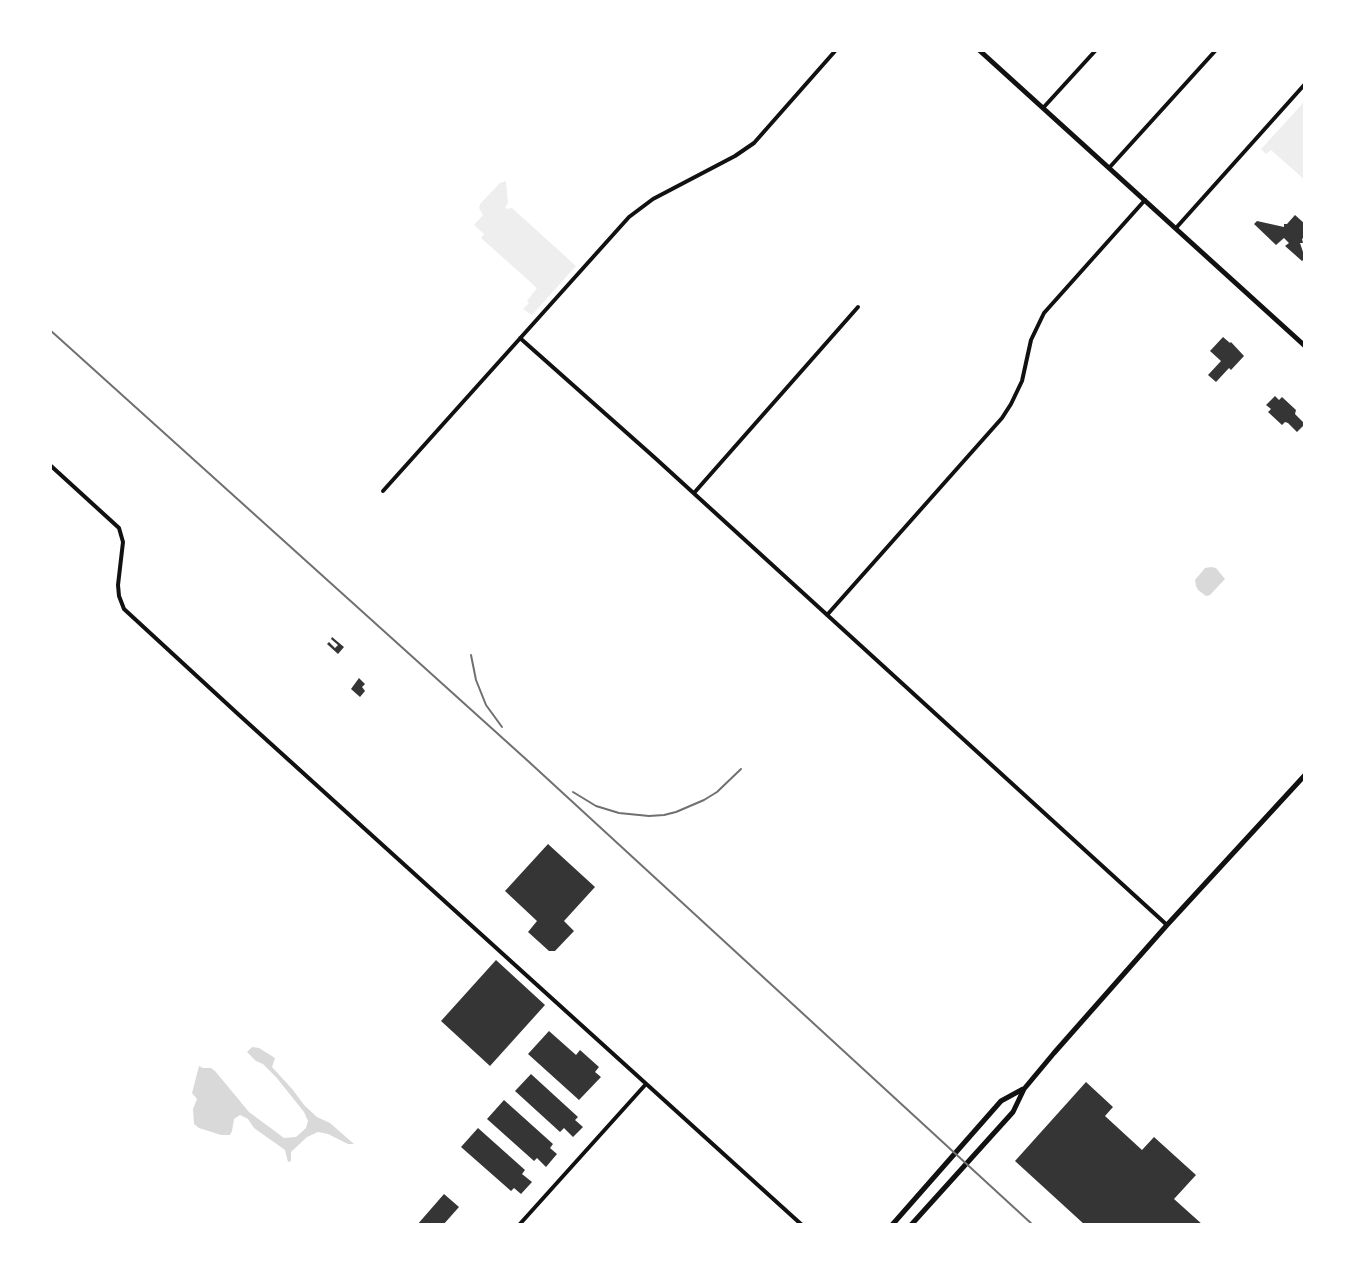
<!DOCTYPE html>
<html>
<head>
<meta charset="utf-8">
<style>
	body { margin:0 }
	#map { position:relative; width:1355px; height:1275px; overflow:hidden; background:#fff; font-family:"Asap Condensed",sans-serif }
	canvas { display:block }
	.frame { position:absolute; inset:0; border:52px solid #fff; pointer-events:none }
</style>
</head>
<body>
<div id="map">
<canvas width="1355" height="1275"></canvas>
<div class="frame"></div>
</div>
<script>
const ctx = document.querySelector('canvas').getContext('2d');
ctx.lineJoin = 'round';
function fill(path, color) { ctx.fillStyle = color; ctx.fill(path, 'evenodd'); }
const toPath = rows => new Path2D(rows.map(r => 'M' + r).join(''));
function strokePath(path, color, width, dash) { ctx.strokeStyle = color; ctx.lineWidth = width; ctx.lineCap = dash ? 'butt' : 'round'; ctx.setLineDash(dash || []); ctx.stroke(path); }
fill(toPath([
	[1305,101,1305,180,1271,150,1266,154,1261,149],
	[506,181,508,203,505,207,507,209,512,208,576,266,532,315,523,309,529,303,527,301,537,288,481,238,484,234,474,225,483,215,479,208,480,204,500,183]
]), '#eee');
fill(toPath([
	[1211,567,1216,568,1225,579,1210,595,1206,596,1198,590,1196,586,1195,580,1205,568],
	[252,1047,259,1048,275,1058,272,1067,293,1090,304,1105,317,1117,330,1123,354,1144,348,1144,328,1134,318,1132,307,1137,291,1152,291,1161,288,1162,285,1150,254,1128,248,1119,240,1115,234,1119,232,1131,230,1135,221,1135,199,1128,194,1124,193,1109,197,1099,192,1093,199,1066,203,1068,211,1068,215,1071,249,1112,284,1138,296,1137,306,1128,308,1121,304,1112,276,1077,263,1064,256,1061,247,1052]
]), '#d9d9d9');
fill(toPath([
	[1295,215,1305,224,1305,236,1302,239,1303,243,1300,243,1305,258,1302,261,1285,246,1289,243,1284,238,1276,245,1254,224,1257,221,1284,227,1284,224,1287,224],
	[1223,337,1230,343,1231,342,1244,356,1231,370,1229,368,1216,382,1208,375,1221,361,1210,351],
	[1275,396,1279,400,1282,397,1296,410,1295,414,1305,424,1297,432,1288,423,1285,422,1282,425,1268,412,1271,409,1266,405],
	[332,637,344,647,338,654,327,644,329,642,335,648,338,645,331,639],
	[359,678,365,684,362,687,365,691,360,697,351,689],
	[548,844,595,887,564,921,574,931,555,951,549,951,528,932,537,921,505,891],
	[496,960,545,1005,490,1066,441,1021],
	[549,1031,576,1055,580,1050,599,1067,595,1072,601,1077,579,1100,528,1054],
	[531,1074,578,1117,575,1120,583,1127,573,1137,564,1128,560,1132,515,1091],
	[1086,1082,1113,1107,1105,1116,1142,1150,1154,1137,1196,1175,1174,1199,1203,1225,1085,1225,1015,1161],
	[504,1100,553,1144,550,1148,557,1154,546,1167,537,1158,534,1161,487,1119],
	[478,1128,525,1170,522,1174,532,1182,521,1194,514,1188,511,1191,461,1147],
	[444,1194,459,1207,443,1225,417,1225]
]), '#353535');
strokePath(toPath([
	[1043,108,1096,50],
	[1109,168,1216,50],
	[1176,228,1305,84],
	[520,338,654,457,1167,925],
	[50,465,119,528,123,542,118,585,119,596,124,609,238,714,802,1225],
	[383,491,629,217,653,199,735,156,754,143,836,50],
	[694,493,858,307],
	[827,615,1002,418,1011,404,1022,381,1031,340,1044,313,1145,200],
	[519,1225,646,1084]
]), '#111', 4);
strokePath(toPath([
	[979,50,1305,346],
	[892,1225,1001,1101,1023,1089],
	[911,1225,1013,1112,1024,1089,1054,1053,1167,925,1305,775]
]), '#111', 5);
strokePath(toPath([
	[50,330,528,761,1033,1225],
	[471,655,476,680,486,705,502,727],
	[573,792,596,806,619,813,649,816,664,815,676,812,704,800,717,792,741,769]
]), '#707070', 2);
</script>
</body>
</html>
